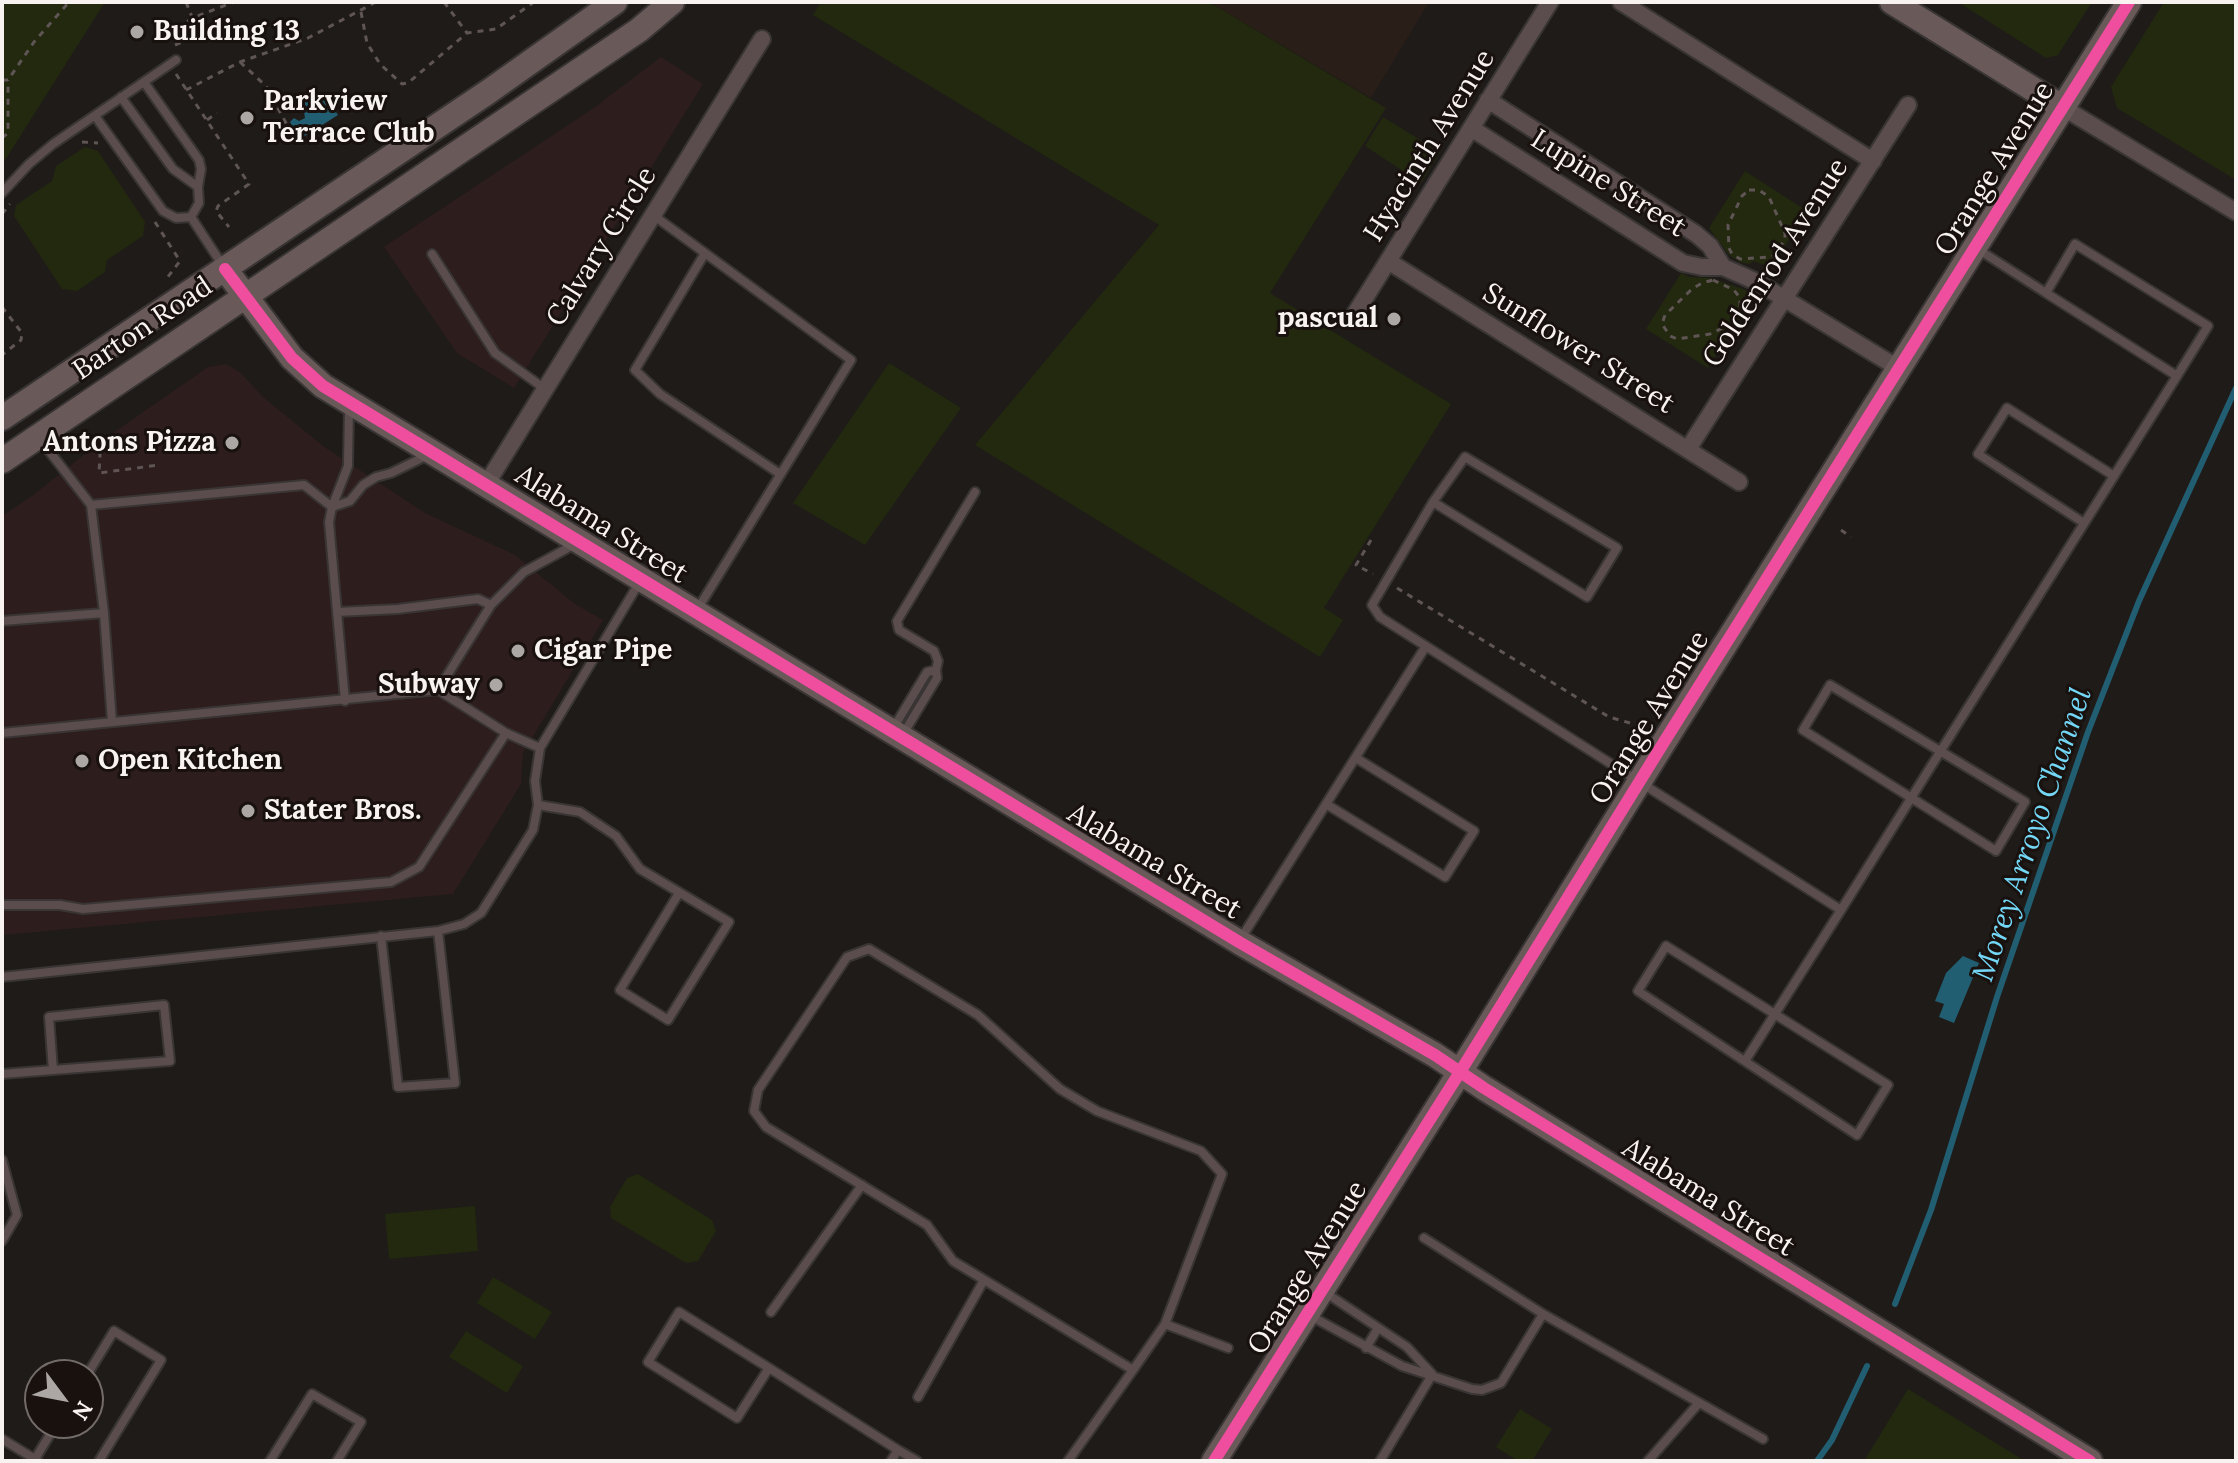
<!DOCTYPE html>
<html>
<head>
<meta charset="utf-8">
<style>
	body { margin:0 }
	#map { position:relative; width:2238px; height:1463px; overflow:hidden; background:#1f1b19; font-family:Lora,serif }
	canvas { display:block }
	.frame { position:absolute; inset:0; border:4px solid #f8f3f0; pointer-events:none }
	.north { position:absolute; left:24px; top:1359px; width:80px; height:80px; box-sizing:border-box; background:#18110e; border:2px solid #726b68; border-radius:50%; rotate:122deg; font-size:22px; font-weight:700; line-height:32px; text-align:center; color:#f8f3f0 }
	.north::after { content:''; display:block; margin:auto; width:28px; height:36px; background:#aca7a5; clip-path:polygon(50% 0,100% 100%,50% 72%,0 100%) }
</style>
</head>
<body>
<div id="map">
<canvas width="2238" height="1463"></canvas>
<div class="frame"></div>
<div class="north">N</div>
</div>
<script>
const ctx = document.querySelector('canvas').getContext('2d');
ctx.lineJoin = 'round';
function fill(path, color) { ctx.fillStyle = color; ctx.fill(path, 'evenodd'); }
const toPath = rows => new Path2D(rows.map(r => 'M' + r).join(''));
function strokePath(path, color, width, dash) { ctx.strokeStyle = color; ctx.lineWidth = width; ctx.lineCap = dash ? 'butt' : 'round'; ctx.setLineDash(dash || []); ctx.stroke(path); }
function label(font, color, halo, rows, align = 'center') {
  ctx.font = font + ' Lora,serif'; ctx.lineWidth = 6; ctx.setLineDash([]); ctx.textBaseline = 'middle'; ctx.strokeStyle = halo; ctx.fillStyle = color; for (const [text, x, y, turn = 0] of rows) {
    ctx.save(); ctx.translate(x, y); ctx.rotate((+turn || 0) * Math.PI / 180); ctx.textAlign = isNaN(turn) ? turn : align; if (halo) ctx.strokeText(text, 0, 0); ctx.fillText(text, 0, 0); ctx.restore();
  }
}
fill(toPath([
	[661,57,703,84,514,388,457,353,384,247,595,107],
	[226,364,241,373,263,397,323,446,425,513,515,555,575,604,603,620,523,753,521,784,453,894,2,935,2,516,32,496,103,440,208,367]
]), '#2e1d1d');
fill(toPath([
	[1209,2,1429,2,1371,98]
]), '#291e18');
fill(toPath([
	[2,2,105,2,2,165],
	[821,2,1209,2,1386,108,1270,293,1451,404,1324,608,1343,620,1320,657,975,445,1159,225,813,15],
	[1958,2,2092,2,2058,55,2046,58],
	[2164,2,2236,2,2236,180,2117,108,2111,87],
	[1383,117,1440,152,1421,183,1365,146],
	[85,147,98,151,145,222,143,236,107,260,105,272,77,291,62,289,14,216,16,205,52,181,56,166],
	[1745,171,1807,211,1771,268,1754,261,1749,264,1740,262,1729,255,1709,228],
	[1681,273,1689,277,1710,278,1755,293,1708,368,1646,329],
	[889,363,961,408,865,545,793,503],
	[638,1174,712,1220,716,1231,698,1261,686,1263,611,1218,610,1207,627,1178],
	[475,1206,478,1251,389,1259,385,1214],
	[493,1277,552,1312,535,1339,477,1303],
	[466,1331,523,1366,507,1393,449,1357],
	[1908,1389,2025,1461,1864,1461],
	[1520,1409,1552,1429,1532,1461,1518,1461,1496,1447]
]), '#22290f');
fill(toPath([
	[305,96,329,102,338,115,300,139,290,122,294,118,299,121,305,118,304,112,301,111],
	[1963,956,1979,963,1954,1023,1939,1017,1944,1004,1935,1001,1946,973]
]), '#225e71');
strokePath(toPath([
	[1895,1304,1931,1210,1997,997,2088,732,2139,601,2236,388],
	[1817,1461,1832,1440,1867,1366]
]), '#225e71', 6);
const lane = toPath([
	[144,82,199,160,201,169,198,187],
	[121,97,173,169,198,187,199,203,191,217],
	[95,116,163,211,176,218,191,217],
	[2,193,29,164,53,144,176,60],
	[653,215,851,360,697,610],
	[191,217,223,266],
	[1976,248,2046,293],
	[705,253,635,370,660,394,780,474],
	[432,254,495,353,545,389],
	[39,438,91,505,304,485,332,507],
	[1433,502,1587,597,1617,548,1465,457,1433,502,1372,605,1380,617,1841,910],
	[91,505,104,613,112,722],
	[332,507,350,501,363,485,376,477,391,473,428,455],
	[2084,523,1978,454,2007,408,2114,476],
	[491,605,524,572,577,543],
	[337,612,398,609,478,599,491,605,438,690],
	[2,621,104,613],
	[936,670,938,661,934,651,899,630,897,621,975,492],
	[1830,685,2025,802,1996,851,1803,730,1830,685],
	[345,701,329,522,332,507,348,466,349,406],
	[894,727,927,672,936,670,937,678,902,736],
	[2,733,438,690,506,733,540,748],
	[1326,804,1445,877,1474,831,1356,758],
	[538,805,580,812,616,836,640,869,729,922,668,1020,620,990,679,893],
	[2,905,60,905,83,909,391,882,419,867,506,733],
	[381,936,398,1087,455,1083,438,931],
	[1240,940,1426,646],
	[1666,946,1888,1085,1857,1135,1638,991,1666,946],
	[2,977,438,931,464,924,481,913,533,830,538,805,535,781,540,748,639,583],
	[1745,1061,1841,910,1940,752,2177,376,2208,326,2075,244,2046,293,2177,376],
	[2,1074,53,1070,170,1061,164,1005,49,1017,53,1070],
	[2,1160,17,1215,2,1241],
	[1424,1238,1543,1314,1763,1439],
	[1326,1293,1407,1347,1432,1374],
	[771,1312,862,1185],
	[1309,1315,1402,1366,1472,1389,1482,1390,1501,1383,1543,1314],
	[1165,1324,1133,1370,953,1261,927,1225,766,1127,754,1111,758,1090,847,957,869,949,978,1015,1060,1089,1097,1111,1201,1151,1222,1174,1165,1324,1228,1348],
	[1366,1348,1378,1328],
	[769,1368,737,1418,648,1362,679,1312,769,1368,898,1450,891,1461],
	[87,1375,114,1331,161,1360,99,1461],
	[918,1397,984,1280],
	[2,1439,38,1461],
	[898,1450,917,1461],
	[35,1459,57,1423],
	[270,1461,312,1394,361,1422,337,1461],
	[1068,1461,1133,1370],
	[1380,1461,1432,1375],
	[1648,1461,1698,1404]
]);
const street = toPath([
	[1621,2,1873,161],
	[1488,100,1696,234,1710,246,1723,267],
	[2062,107,2236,212],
	[1471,128,1683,263,1702,267,1723,267,1757,282,1898,368],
	[1388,261,1739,482],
	[1353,317,1550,2],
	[1688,449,1908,105],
	[487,483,762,39]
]);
const secondary = toPath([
	[1892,2,2062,107],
	[225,269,292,358,323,386,1239,942,1435,1055,1484,1088,2090,1461],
	[2,418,488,92,615,2],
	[2,461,639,30,672,2],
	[1214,1461,1460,1072,1664,742,2129,2]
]);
strokePath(lane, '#383534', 12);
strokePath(street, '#383534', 20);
strokePath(secondary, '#383534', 28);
strokePath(toPath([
	[186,2,192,17],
	[444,2,467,33],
	[361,12,367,43,380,64,402,84,408,83,467,33,496,29,534,2],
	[175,45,187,40,181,26,192,18,234,2],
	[240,62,266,86,287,125],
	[176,74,249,184,218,206,216,211,229,227],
	[2,80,8,80,34,42,69,2],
	[186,90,240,62,308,38,376,2],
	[207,120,217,113],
	[2,138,8,133,8,80],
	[82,142,98,143],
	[1749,190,1759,190,1769,197,1785,233,1785,239,1775,255,1770,257,1740,259,1732,254,1729,248,1728,225,1742,196,1749,190],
	[2,214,10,204],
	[155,222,180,261,167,278],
	[1713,280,1734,290,1740,298,1740,311,1731,324,1710,334,1677,339,1670,336,1662,324,1665,315,1692,289,1702,283,1713,280],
	[2,307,22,333,21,340,2,355],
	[96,440,100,455,99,473,159,465],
	[1841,530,1851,537],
	[1371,540,1356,565,1373,574],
	[1397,588,1609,717,1637,725,1643,729]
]), '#5e5554', 3, [6, 6]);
strokePath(lane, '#5b4d4e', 8);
strokePath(street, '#5b4d4e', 16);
strokePath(secondary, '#695959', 24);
strokePath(toPath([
	[225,269,292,358,323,386,1239,942,1435,1055,1484,1088,2090,1461],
	[1214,1461,1460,1072,1664,742,2129,2]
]), '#ef4d9e', 12);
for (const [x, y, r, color] of [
	[137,32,8,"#aca7a5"],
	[247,118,8,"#aca7a5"],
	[1394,319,8,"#aca7a5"],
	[232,443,8,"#aca7a5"],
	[518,651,8,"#aca7a5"],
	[496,685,8,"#aca7a5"],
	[82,761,8,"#aca7a5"],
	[248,811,8,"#aca7a5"]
]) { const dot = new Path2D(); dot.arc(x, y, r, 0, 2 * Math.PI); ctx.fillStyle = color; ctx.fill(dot); strokePath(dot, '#18110e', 3); }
label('bold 28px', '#f8f3f0', '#18110e', [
	["Building 13",153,32],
	["Parkview",263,102],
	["Terrace Club",263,134],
	["pascual",1378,319,"right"],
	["Antons Pizza",216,443,"right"],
	["Cigar Pipe",534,651],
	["Subway",480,685,"right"],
	["Open Kitchen",98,761],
	["Stater Bros.",264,811]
], 'left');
label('28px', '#f8f3f0', '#18110e', [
	["Hyacinth Avenue",1430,146,-58],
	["Orange Avenue",1995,169,-58],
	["Lupine Street",1608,184,32],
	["Calvary Circle",602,247,-58],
	["Goldenrod Avenue",1776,263,-57],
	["Barton Road",143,329,-34],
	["Sunflower Street",1578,349,32],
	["Alabama Street",601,525,32],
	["Orange Avenue",1650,718,-58],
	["Alabama Street",1154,862,31],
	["Alabama Street",1708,1198,32],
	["Orange Avenue",1308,1268,-58]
]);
label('italic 30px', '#74d7f7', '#18110e', [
	["Morey Arroyo Channel",2033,835,-71]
]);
</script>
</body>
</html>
